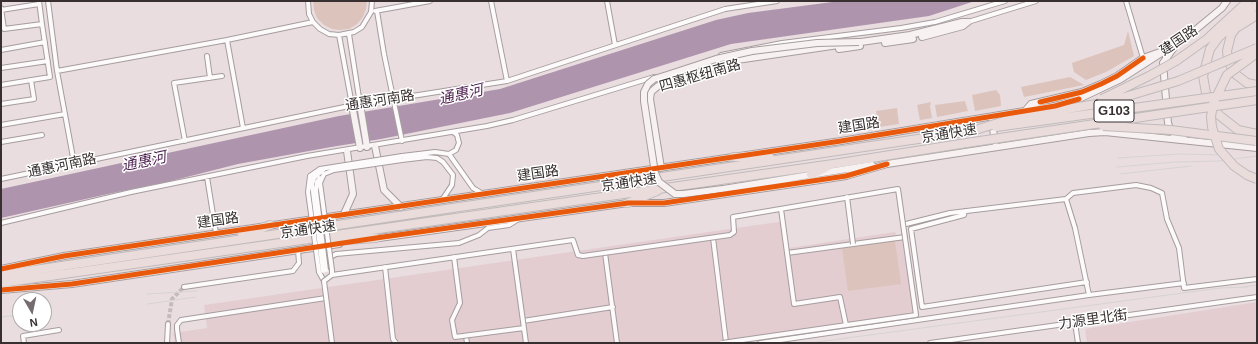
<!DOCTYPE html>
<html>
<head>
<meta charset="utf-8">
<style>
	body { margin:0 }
	#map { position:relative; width:1258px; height:344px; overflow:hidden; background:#e9dde0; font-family:Helvetica,sans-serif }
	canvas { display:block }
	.frame { position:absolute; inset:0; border:2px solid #372f30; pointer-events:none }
	.north { position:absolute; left:12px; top:292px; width:40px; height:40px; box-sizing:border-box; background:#fff; border:1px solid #afacac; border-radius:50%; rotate:171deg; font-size:11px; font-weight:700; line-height:16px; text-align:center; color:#372f30 }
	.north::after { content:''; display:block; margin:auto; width:14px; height:18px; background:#756c6e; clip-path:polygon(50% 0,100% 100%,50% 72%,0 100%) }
</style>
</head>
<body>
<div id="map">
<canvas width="1258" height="344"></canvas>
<div class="frame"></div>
<div class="north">N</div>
</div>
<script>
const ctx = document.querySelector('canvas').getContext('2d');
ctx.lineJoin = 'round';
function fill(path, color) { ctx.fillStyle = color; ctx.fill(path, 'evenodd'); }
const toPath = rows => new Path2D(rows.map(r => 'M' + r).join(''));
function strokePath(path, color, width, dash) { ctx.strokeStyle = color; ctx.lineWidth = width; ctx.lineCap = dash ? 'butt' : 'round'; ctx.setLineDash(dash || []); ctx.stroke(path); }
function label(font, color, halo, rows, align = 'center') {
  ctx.font = font + ' Helvetica,"Noto Sans SC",sans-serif'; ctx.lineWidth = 3; ctx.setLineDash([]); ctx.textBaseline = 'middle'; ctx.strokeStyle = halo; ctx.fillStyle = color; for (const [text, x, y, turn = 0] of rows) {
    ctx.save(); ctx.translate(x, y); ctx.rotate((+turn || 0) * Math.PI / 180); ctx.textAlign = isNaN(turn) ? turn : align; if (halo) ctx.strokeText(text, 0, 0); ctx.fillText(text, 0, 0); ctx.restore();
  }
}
fill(toPath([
	[785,221,789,248,895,232,897,240,902,239,914,312,907,313,907,315,716,343,175,343,173,333,207,328,204,305],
	[1257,302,1257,343,1087,343,1085,329]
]), '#e3cdd1');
fill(toPath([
	[313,1,367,1,366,9,363,17,357,24,349,29,340,30,332,29,324,25,317,18,314,10],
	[1128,31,1134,56,1106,72,1086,80,1074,72,1072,63,1124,45],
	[1070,77,1084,85,1024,97,1021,87],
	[996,90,1000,95,1001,106,975,111,972,95],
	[965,101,968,111,937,117,935,105],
	[931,102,930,106,932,118,920,120,917,105],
	[897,108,899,124,879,127,876,111],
	[895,241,901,284,848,291,842,248]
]), '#dcc3bb');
fill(toPath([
	[840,1,975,1,929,16,731,44,510,113,381,139,331,147,238,164,167,182,108,194,1,218,1,189,339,116,500,89,716,20,748,13]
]), '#af94ad');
strokePath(toPath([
	[168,324,172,299,184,287]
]), '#c5babd', 4, [4, 2]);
const street = toPath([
	[48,1,57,71],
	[308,1,309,14,313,22,320,29,329,34,339,35,354,32,362,27,371,12,372,1],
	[491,1,507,81],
	[607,1,615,45],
	[1126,1,1143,58],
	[1,8,4,29,42,24,39,1],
	[1,10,39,4],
	[375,11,430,1],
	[377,11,384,54,402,141],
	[968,22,1036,1],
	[349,34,360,104],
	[339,35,352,105],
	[227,40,313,22],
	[1,50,45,42],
	[721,55,782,43,901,28,935,22,1005,1],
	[207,56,210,78],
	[1,68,48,61],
	[1,85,50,77,42,24],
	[1,104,34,99,31,80],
	[1,125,65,114],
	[185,141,174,83,222,76],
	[1,142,42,135],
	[449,154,456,150,459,143,457,135,453,132],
	[402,156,435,152,449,154,473,188,483,194],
	[402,160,427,157,437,158,443,162,453,175,452,185,442,200],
	[74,163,57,71,227,40,243,128],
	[207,177,216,233],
	[1,179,349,106,507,81,725,9,777,1],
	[1066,199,1075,228,1089,295],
	[965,211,964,215,911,229,922,307,1087,282],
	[1,223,131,192,307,156,487,126,513,120,654,77],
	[906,224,950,213,1066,199,1073,193,1136,185,1151,188,1162,193,1167,219,1179,248,1184,288,1257,279],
	[713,238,726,342],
	[605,253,617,343],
	[787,253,905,237],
	[325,260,336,254,459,243,479,235,488,228,509,225,517,220],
	[319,272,324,281],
	[184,287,293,271,299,263,298,250],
	[523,321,613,307],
	[1075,323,1078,343],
	[466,336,467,343],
	[24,343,23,336,59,330],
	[167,343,168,324],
	[179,343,177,329,177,325,181,320,326,298],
	[760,343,1089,295,1184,283],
	[930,343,1257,297]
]);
const secondary = toPath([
	[922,37,963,26,968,22],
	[854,43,910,35,962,22,968,22],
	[885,43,913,39],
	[1175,46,1163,63,1168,123,1171,132,1184,139],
	[839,49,860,46],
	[360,104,367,147],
	[352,105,360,148],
	[1025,111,1031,104,1082,92,1101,84,1117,76,1143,58,1160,52],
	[992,122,995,142],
	[375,146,384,190,401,207],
	[661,168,650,99,651,92,658,86,737,60,845,44],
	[723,189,872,165],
	[344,214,353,194,347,151],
	[372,239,628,203,664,203,820,180,846,176,887,164,1089,133,1105,132,1257,148],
	[1,269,64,256,841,141,1055,106,1079,99,1121,79,1188,36,1222,8,1227,1],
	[1,290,72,284,339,244]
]);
const highway = toPath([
	[1257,4,1219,37,1210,49,1203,76,1206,93,1219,115,1238,130,1257,134],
	[1257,15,1236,28,1231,35,1227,51,1228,60,1234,73,1247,83,1257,85],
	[1176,61,1207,39,1248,1],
	[734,157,770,158],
	[811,175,827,167],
	[628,203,657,191],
	[242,236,270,225],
	[329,241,376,238],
	[1,275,972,131],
	[1,283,833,164,973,142]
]);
strokePath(street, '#a69d9f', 6);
strokePath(secondary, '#a69d9f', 8);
strokePath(highway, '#c0babb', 10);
strokePath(street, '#fcfafa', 4);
strokePath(secondary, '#f7f1f1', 6);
strokePath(highway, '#ebdcdc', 8);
strokePath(toPath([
	[1118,158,1179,154,1224,155],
	[1117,167,1175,162,1219,161,1257,156],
	[1120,174,1191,166],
	[1243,287,1257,285],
	[147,294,197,291],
	[148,304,196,297],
	[1,317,20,315],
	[810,343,1220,288,1248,287]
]), '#d6d3d3', 1);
const streetBridge = toPath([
	[320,178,317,182,316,191,326,270],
	[847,197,853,244],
	[781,209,794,304,840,297,846,325],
	[513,249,526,343],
	[454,257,460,303,452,320,455,337,524,328],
	[385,267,393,339,396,343],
	[323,271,312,184,314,178,324,169],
	[319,272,308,192,310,176,320,169,402,156],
	[332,275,573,240,578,255,583,256,730,235,734,232,733,217,898,189,916,315,722,343],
	[332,343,324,281,332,275,332,270,320,183,324,174,334,170,402,160]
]);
const secondaryBridge = toPath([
	[723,189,683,194,675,194,659,182,655,173,644,101,644,92,648,84,654,79,667,75,716,59,752,51,817,43,859,42]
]);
const highwayBridge = toPath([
	[1257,53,1227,75,1213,104,1211,117,1212,127,1219,149,1234,166,1247,175,1257,179],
	[1102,99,1149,76,1176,61],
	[1103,126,1171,130,1256,141],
	[996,127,1257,91],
	[972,131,1014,118,1108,102,1178,81,1257,48],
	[973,142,1257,100]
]);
strokePath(streetBridge, '#a69d9f', 6, []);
strokePath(secondaryBridge, '#a69d9f', 8, []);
strokePath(highwayBridge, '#c0babb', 10, []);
strokePath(streetBridge, '#fcfafa', 4);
strokePath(secondaryBridge, '#f7f1f1', 6);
strokePath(highwayBridge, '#ebdcdc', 8);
strokePath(toPath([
	[1040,102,1082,92,1101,84,1117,76,1143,58],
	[1,269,64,256,841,141,1055,106,1079,99],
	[1,290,72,284,376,238,628,203,664,203,846,176,887,164]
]), '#e8590c', 5);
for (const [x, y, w] of [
	[1114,111,40]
]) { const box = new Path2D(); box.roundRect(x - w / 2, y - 11, w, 22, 3); ctx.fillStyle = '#fff'; ctx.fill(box); strokePath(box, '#372f30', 1); }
label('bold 13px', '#372f30', null, [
	["G103",1114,111]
]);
label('14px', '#372f30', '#fff', [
	["建国路",1179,41,-34],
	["四惠枢纽南路",700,76,-16],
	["通惠河南路",380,101,-9],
	["建国路",859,126,-9],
	["京通快速",949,134,-9],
	["通惠河南路",62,166,-12],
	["建国路",538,174,-8],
	["京通快速",629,183,-8],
	["建国路",218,221,-8],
	["京通快速",308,230,-8],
	["力源里北街",1093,320,-8]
]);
label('italic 15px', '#4c1f4e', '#fff', [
	["通惠河",461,95,-13],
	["通惠河",144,162,-12]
]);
</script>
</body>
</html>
